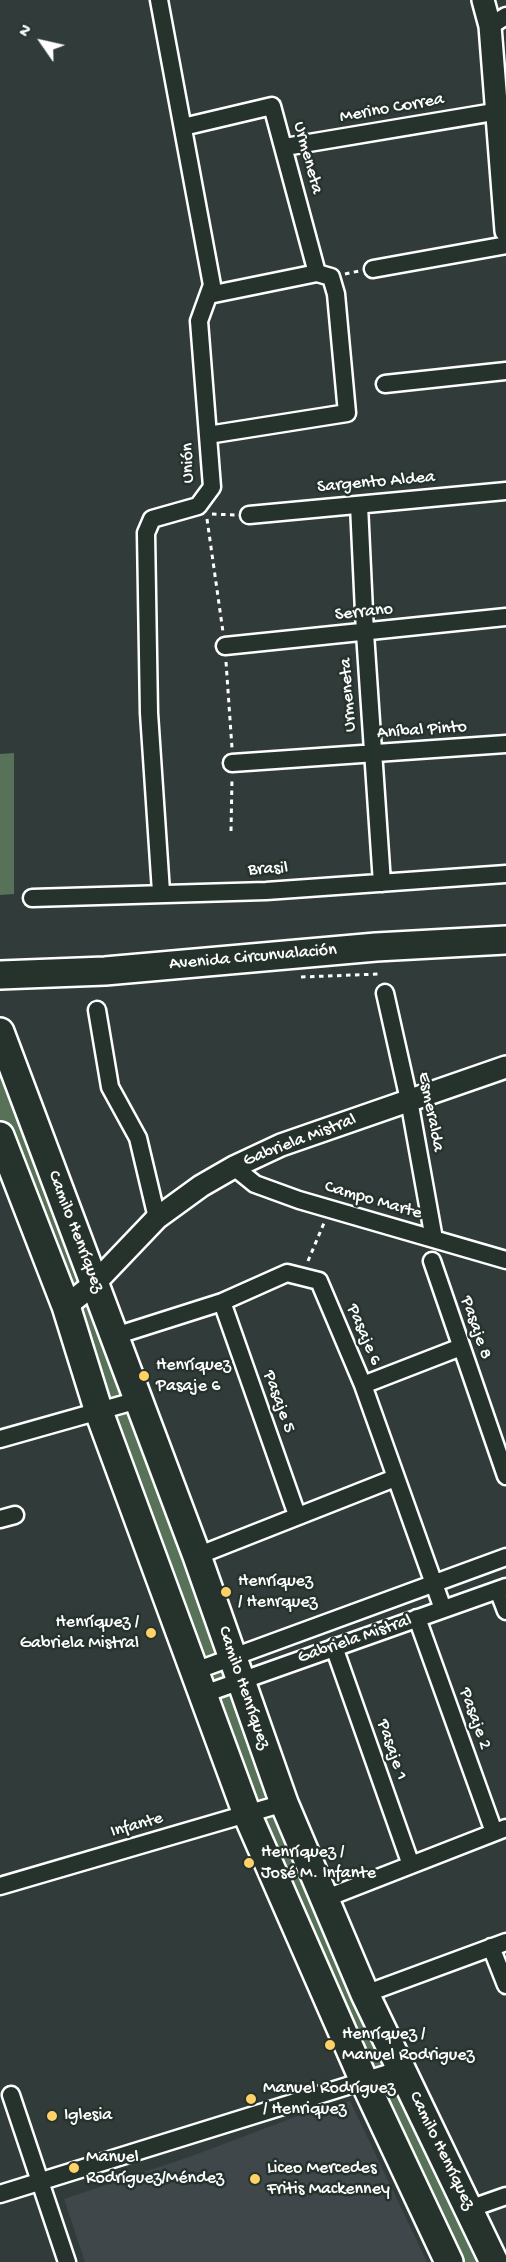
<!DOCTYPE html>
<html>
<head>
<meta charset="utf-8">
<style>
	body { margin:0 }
	#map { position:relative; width:506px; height:2262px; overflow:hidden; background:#313c3a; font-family:"Gochi Hand",sans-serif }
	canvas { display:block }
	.north { position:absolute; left:12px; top:12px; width:60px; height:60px; -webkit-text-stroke:4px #26332d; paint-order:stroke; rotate:304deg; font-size:16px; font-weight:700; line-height:24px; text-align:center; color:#fff }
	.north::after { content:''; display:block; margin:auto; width:21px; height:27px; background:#fff; clip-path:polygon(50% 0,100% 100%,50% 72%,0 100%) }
</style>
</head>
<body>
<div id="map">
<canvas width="506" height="2262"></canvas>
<div class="north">N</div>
</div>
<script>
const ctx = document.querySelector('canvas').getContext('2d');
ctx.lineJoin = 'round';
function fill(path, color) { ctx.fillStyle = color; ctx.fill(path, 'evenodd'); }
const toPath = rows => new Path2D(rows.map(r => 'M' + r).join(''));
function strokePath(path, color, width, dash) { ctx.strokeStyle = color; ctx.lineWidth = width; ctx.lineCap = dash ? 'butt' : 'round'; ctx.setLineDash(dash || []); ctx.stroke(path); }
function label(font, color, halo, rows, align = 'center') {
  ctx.font = font + ' "Gochi Hand",sans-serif'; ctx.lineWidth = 5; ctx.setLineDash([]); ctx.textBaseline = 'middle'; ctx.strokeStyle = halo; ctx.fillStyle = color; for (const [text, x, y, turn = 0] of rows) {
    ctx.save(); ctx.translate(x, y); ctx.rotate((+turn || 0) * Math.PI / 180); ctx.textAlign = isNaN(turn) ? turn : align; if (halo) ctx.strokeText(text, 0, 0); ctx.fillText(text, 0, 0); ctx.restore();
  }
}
fill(toPath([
	[350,2101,427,2262,85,2262,64,2199,192,2156,319,2108]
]), '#3f474a');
fill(toPath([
	[14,753,14,894,0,895,0,754],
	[0,1042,88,1281,67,1300,0,1126],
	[92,1296,181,1555,229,1681,485,2262,461,2262,255,1809,72,1310]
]), '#577258');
const minor = toPath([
	[159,0,212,285,199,321,212,487,198,506,152,519,146,533,149,713,161,892],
	[490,26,506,16],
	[183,127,272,106,317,273],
	[285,147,506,110],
	[373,269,506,245],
	[385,384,506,371],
	[208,435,347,413,336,294,331,277,317,273,209,295],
	[359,505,365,633,382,883],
	[249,515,506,491],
	[225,646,506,617],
	[232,763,506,744],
	[32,898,266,891,506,874],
	[385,993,409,1100,434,1239],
	[97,1010,110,1087,138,1138,157,1218],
	[234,1167,255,1184,299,1200,506,1260],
	[432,1261,506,1476],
	[222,1302,297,1515],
	[115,1336,222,1302,287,1273,319,1281,363,1385,443,1609],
	[363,1385,461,1347],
	[0,1439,138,1400],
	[0,1519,15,1515],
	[197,1556,395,1478],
	[498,1590,506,1611],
	[417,1618,494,1832],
	[334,1647,411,1865],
	[195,1671,506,1557],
	[204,1694,506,1587],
	[0,1886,284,1803],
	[324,1899,506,1828],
	[491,1947,506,1985],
	[365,1994,506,1942],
	[11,2095,67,2262],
	[0,2194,402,2069],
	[469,2209,506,2196]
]);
const tertiary = toPath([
	[483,0,490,26,506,231],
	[66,1306,94,1284,157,1218,201,1186,234,1167,281,1145,506,1067]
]);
const primary = toPath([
	[0,975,105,971,376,947,506,940],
	[0,1032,197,1556,284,1803,365,1994,494,2262],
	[0,1136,66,1306,99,1412,247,1814,364,2081,449,2262]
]);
strokePath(minor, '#fff', 21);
strokePath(tertiary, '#fff', 26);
strokePath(primary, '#fff', 32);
strokePath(toPath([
	[345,274,359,271],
	[212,514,235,515],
	[207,519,223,632],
	[226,662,232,748],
	[231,831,232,779],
	[301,977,380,974],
	[308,1261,324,1223]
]), '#fff', 3, [4.5, 4.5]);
strokePath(minor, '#26332d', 16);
strokePath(tertiary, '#26332d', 21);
strokePath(primary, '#26332d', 27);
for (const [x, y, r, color] of [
	[144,1376,6,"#ffd166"],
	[226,1592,6,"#ffd166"],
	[151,1633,6,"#ffd166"],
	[249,1863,6,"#ffd166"],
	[330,2045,6,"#ffd166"],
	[251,2099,6,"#ffd166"],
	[52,2116,6,"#ffd166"],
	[74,2168,6,"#ffd166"],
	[255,2179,6,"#ffd166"]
]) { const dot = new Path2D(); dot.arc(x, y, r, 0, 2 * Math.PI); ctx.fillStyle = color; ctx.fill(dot); strokePath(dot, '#26332d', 2); }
label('18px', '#fff', '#26332d', [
	["Merino Correa",392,109,-10],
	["Urmeneta",307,158,75],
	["Unión",189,463,-91],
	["Sargento Aldea",376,483,-5],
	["Serrano",364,613,-6],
	["Urmeneta",349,695,-94],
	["Aníbal Pinto",422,731,-4],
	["Brasil",268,870,-3],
	["Avenida Circunvalación",253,958,-5],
	["Esmeralda",430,1112,79],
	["Gabriela Mistral",300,1141,-21],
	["Campo Marte",373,1201,16],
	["Camilo Henríquez",75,1232,69],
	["Pasaje 8",475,1328,71],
	["Pasaje 6",363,1335,67],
	["Pasaje 5",278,1402,70],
	["Gabriela Mistral",355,1640,-19],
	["Camilo Henríquez",243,1688,71],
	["Pasaje 2",474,1719,70],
	["Pasaje 1",391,1750,71],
	["Infante",137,1826,-16],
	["Camilo Henríquez",441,2151,64]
]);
label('18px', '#fff', '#26332d', [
	["Henríquez",156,1366],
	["Pasaje 6",156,1387],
	["Henríquez",238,1582],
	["/ Henrquez",238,1603],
	["Henríquez /",139,1623,"right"],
	["Gabriela Mistral",139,1644,"right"],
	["Henríquez /",261,1853],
	["José M. Infante",261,1874],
	["Henríquez /",342,2035],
	["Manuel Rodriguez",342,2056],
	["Manuel Rodríguez",263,2089],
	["/ Henriquez",263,2110],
	["Iglesia",64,2116],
	["Manuel",86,2158],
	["Rodríguez/Méndez",86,2179],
	["Liceo Mercedes",267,2169],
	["Fritis Mackenney",267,2190]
], 'left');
</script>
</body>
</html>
